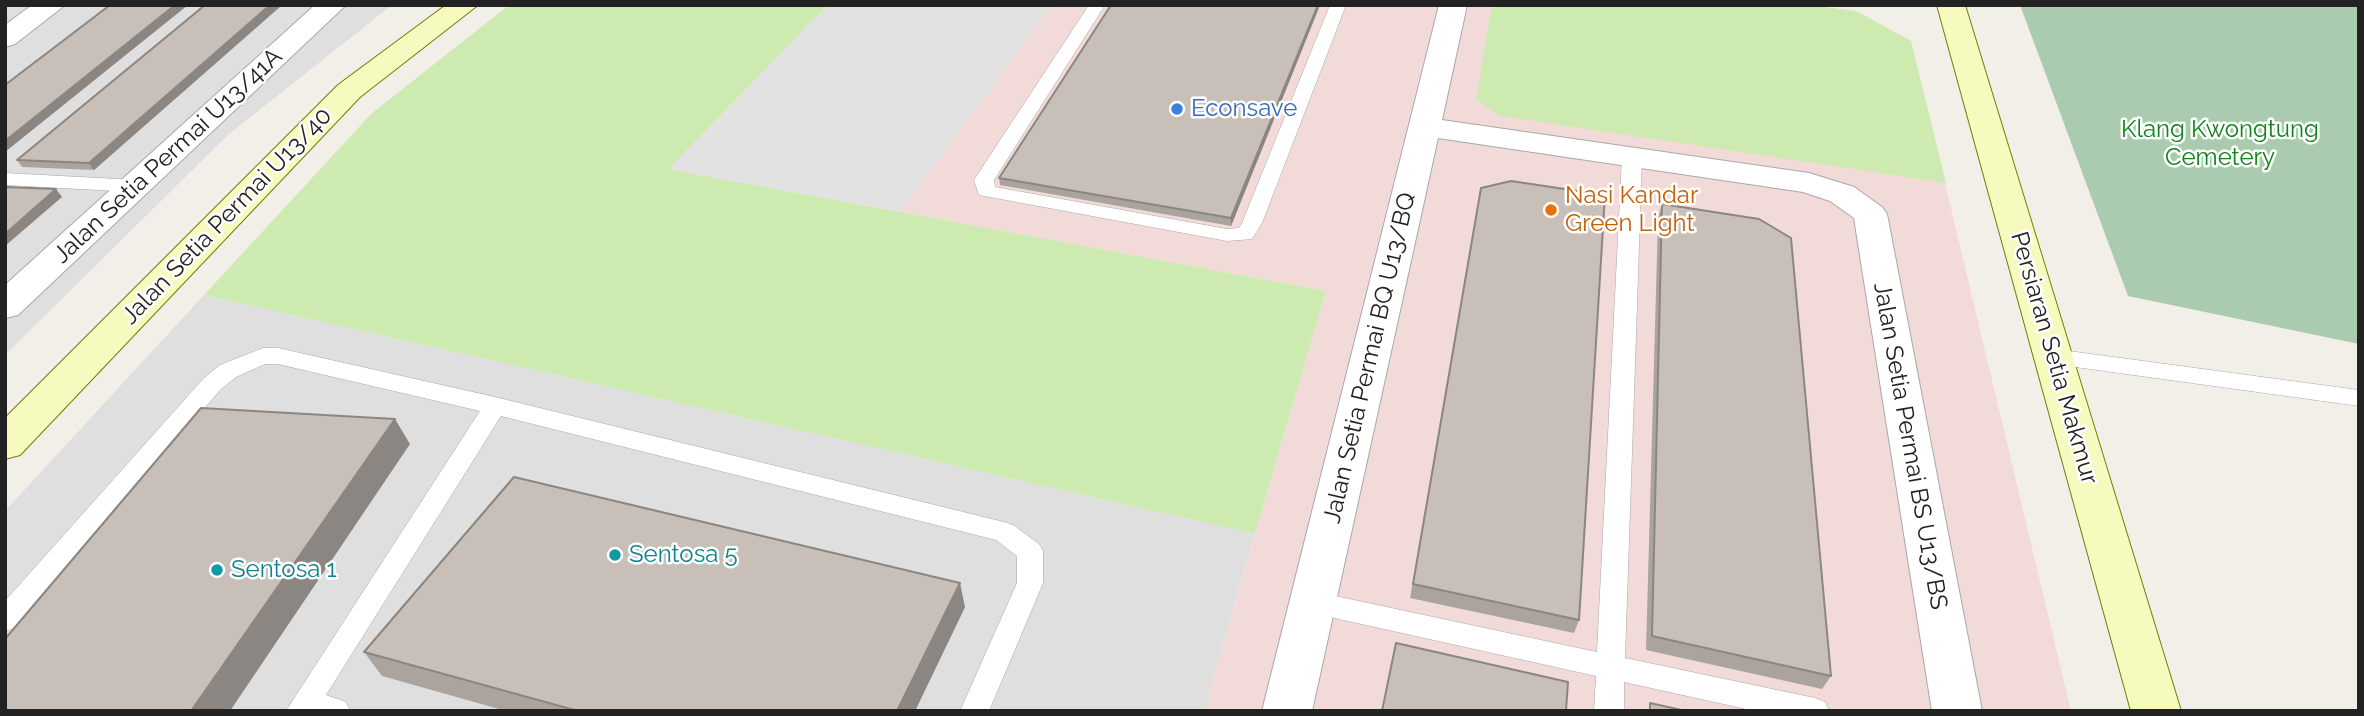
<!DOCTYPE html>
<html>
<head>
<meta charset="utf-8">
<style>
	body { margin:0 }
	#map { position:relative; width:2364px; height:716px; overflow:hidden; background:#f2efe9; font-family:Raleway,sans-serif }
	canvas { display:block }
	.frame { position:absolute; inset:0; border:7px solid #222; pointer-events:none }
</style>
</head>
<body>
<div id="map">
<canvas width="2364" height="716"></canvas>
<div class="frame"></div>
</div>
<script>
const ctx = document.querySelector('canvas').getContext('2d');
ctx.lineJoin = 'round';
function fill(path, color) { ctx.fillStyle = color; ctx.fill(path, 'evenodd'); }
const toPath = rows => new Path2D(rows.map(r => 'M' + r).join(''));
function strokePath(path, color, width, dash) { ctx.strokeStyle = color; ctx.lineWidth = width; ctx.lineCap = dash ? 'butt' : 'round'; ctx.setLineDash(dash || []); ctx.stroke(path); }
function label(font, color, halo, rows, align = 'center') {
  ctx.font = font + ' Raleway,sans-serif'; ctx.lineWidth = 5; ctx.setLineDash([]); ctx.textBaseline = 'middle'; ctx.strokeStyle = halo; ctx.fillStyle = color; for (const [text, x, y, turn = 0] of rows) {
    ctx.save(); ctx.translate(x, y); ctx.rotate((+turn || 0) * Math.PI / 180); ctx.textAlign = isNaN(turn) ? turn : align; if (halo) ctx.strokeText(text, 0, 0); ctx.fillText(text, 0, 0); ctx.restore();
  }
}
fill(toPath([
	[5,5,392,5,229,134,5,355],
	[204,295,1255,534,1204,711,5,711,5,511]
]), '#e0dfdf');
fill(toPath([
	[1052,5,1807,5,1856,11,1911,41,2071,711,1204,711,1326,291,900,212]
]), '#f2dad9');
fill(toPath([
	[509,5,828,5,669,169,1326,291,1255,534,204,295,371,114],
	[1492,5,1807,5,1856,11,1911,41,1946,183,1501,116,1476,100]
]), '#cdebb0');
fill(toPath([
	[2020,5,2359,5,2359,344,2128,296]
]), '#aacbaf');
fill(toPath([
	[828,5,1052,5,900,212,668,169]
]), '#e2e2e2');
const lane = toPath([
	[1089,5,1105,5,994,180,995,187,1227,229,1239,228,1242,223,1330,5,1346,5,1262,223,1252,239,1227,241,979,195,974,180,1089,5],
	[1632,152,1642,158,1625,658,1815,698,1825,702,1829,711,1755,711,1624,682,1624,711,1594,711,1596,676,1312,613,1302,610,1298,602,1302,594,1312,591,1597,652,1622,158,1632,152],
	[5,173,136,180,146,186,136,192,5,185,5,173],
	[263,348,278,348,495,397,1004,522,1013,525,1039,544,1043,551,1043,583,989,711,960,711,1017,583,1017,556,996,540,501,416,326,695,346,702,350,711,286,711,480,411,278,364,265,364,236,377,220,390,15,628,5,631,5,601,204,378,220,365,263,348],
	[2054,349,2359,390,2359,406,2046,363,2043,357,2046,351,2054,349]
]);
const street = toPath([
	[32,5,65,5,15,44,5,47,5,25,32,5],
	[315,5,346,5,18,315,5,318,5,285,315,5],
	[1439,5,1467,5,1442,120,1809,173,1854,187,1882,207,1887,214,1982,711,1932,711,1854,218,1830,201,1803,192,1438,138,1312,711,1262,711,1439,5]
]);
const secondary = toPath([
	[446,5,478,5,360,97,20,455,5,459,5,418,338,85,446,5],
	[1937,5,1965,5,2181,711,2131,711,1937,5]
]);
strokePath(lane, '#a9a9a9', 1);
strokePath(street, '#a9a9a9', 2);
strokePath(secondary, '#707d05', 2);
fill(lane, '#fff');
fill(street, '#fff');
fill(secondary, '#f7fabf');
fill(toPath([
	[205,5,282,5,94,170,22,167,17,160],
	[1320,5,1231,226,1000,185,999,178],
	[1481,188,1579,620,1574,633,1410,598],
	[1662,204,1831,676,1822,689,1646,650,1658,218],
	[965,607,915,711,506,711,382,676,364,652]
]), '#aba49e');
fill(toPath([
	[175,5,188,5,5,152,5,141],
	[270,5,282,5,94,170,89,163],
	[1318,5,1320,5,1231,226,1231,218],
	[56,189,62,197,5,246,5,234],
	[395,419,410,444,230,711,191,711],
	[960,583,965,607,915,711,897,711]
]), '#8b8681');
const building = toPath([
	[110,5,175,5,5,141,5,85,110,5],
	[205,5,270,5,89,163,17,160,205,5],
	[1111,5,1318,5,1231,218,999,178,1111,5],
	[1511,181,1605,195,1579,620,1413,584,1481,188,1511,181],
	[5,187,56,189,5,234,5,187],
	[1662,204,1759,219,1791,238,1831,676,1652,636,1662,204],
	[201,408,395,419,191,711,5,711,5,639,201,408],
	[514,477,960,583,897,711,578,711,364,652,514,477],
	[1396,643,1568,682,1566,711,1382,711,1396,643],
	[1650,703,1686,711,1650,711,1650,703]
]);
fill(building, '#c7bfb8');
strokePath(building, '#8b8681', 2);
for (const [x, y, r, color] of [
	[1177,109,7,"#3f7fe0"],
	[1551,210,7,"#e8710a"],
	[615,555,7,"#0f9aa8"],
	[217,570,7,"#0f9aa8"]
]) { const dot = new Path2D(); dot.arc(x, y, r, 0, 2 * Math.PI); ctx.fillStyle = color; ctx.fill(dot); strokePath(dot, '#fff', 2.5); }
label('24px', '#366cbe', '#fff', [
	["Econsave",1191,109]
], 'left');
label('24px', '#0c8416', '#fff', [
	["Klang Kwongtung",2220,130],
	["Cemetery",2220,158]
]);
label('24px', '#222', '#fff', [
	["Jalan Setia Permai U13/41A",168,156,-43],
	["Jalan Setia Permai U13/40",227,216,-46],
	["Jalan Setia Permai BQ U13/BQ",1370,358,-77],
	["Persiaran Setia Makmur",2054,358,74],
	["Jalan Setia Permai BS U13/BS",1910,446,80]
]);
label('24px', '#c56008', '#fff', [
	["Nasi Kandar",1565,196],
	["Green Light",1565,224]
], 'left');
label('24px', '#0d838f', '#fff', [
	["Sentosa 5",629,555],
	["Sentosa 1",231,570]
], 'left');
</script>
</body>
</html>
